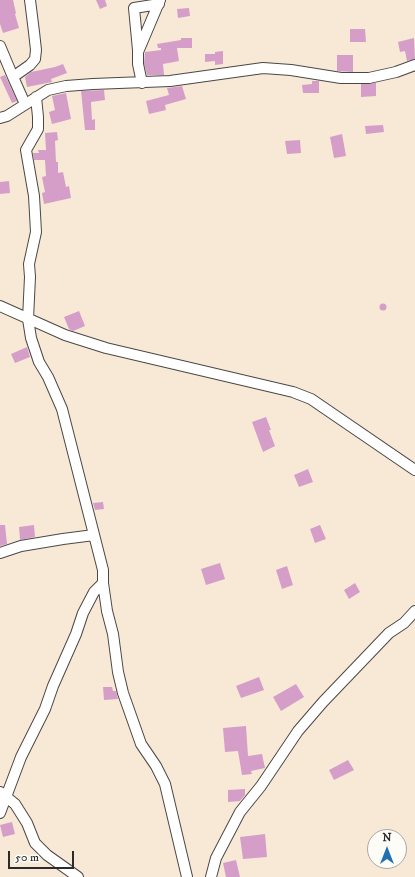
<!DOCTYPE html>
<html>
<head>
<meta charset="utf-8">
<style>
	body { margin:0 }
	#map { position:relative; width:415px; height:877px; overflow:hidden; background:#f8e9d7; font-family:"IM FELL DW Pica",serif }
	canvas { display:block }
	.north { position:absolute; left:367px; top:829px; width:40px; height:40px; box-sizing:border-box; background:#fdfcf7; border:1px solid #a9a8a5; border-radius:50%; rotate:0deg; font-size:11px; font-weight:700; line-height:16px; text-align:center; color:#2b2b2b }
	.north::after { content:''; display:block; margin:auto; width:14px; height:18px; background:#1f6fb2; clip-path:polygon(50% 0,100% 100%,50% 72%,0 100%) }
	.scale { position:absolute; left:8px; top:851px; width:66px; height:18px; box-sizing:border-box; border:2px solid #2b2b2b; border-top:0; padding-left:5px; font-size:12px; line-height:14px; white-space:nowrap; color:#2b2b2b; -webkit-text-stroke:3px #fdfcf7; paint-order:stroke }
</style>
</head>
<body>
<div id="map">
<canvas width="415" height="877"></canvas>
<div class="north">N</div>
<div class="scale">50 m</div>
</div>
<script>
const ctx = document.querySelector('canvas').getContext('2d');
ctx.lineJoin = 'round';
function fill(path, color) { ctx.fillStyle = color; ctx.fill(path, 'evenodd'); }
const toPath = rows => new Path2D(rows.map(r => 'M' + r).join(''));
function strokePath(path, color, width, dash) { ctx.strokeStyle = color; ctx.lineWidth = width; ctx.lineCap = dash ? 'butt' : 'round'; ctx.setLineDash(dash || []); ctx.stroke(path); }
fill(toPath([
	[0,0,13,0,16,13,15,14,19,28,3,33,0,24],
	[96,0,105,0,107,6,100,9],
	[189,8,190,16,178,18,177,9],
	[350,29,365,29,366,42,350,42],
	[181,38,192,38,192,48,177,48,179,61,163,64,164,75,147,75,144,63,145,52,161,50,161,48,158,48,157,44,181,40],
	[414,38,415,59,407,61,405,51,400,52,398,42],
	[223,51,223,64,215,65,215,61,205,62,205,54,215,54,215,52],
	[337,55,353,55,353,72,337,71],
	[63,64,67,73,51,79,52,82,27,87,25,77,31,72,55,67],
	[5,75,17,101,12,103,0,77],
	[312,81,319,81,319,93,303,93,302,85,312,84],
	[376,83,376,96,361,97,361,84],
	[182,86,186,99,165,105,166,110,149,114,146,101,169,95,167,88],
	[104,90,105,100,91,102,92,120,95,119,95,130,85,130,81,91],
	[66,93,71,119,52,124,49,112,55,110,52,96],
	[383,125,384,132,366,134,365,126],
	[57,132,58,140,55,141,56,162,58,162,58,173,63,172,66,187,69,186,71,198,44,204,42,193,45,192,42,177,46,176,45,160,34,160,33,153,39,153,38,150,46,150,45,133],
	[342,134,346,156,334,158,330,137],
	[300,140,301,153,287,154,285,141],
	[9,181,10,193,0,194,0,182],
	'379.5 307a3.5 3.5 0 1 1 7 0a3.5 3.5 0 1 1-7 0Z',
	[79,311,85,326,73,331,69,329,64,317],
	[27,347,30,357,15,363,11,354],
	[266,417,271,430,269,430,275,446,263,452,252,422],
	[308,469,313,482,299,487,294,475],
	[103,502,104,509,95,510,93,503],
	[0,525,5,525,7,544,0,546],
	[34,525,35,537,20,540,19,527],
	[320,525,326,539,315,543,310,529],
	[220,563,225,579,206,585,201,569],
	[287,566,293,585,282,589,276,570],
	[355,583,360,592,349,599,344,590],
	[259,677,264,690,241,698,236,686],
	[296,684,304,697,281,711,273,697],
	[103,687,112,687,113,691,116,691,118,699,104,700],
	[246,726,248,756,262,754,265,768,251,771,252,774,242,775,238,751,225,752,223,728],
	[348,760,354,770,334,780,329,770],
	[245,789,245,795,240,801,228,802,228,790],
	[12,822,15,834,3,837,0,825],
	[265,834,267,857,243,859,240,837],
	[236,860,240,877,226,877,223,863]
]), '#d49ec9');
const street = toPath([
	[0,46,13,77],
	[138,50,134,8,159,4],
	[142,83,138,64,138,52,160,0],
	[36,97,38,117,38,129,26,150,34,196,36,232,29,264,30,277,28,319,31,338,39,362,48,377,62,409,103,570,103,583,107,611,113,634,118,672,123,693,141,744,156,766,165,784,187,877],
	[25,104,13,77,30,65,35,59,36,50,34,32,30,0],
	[0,118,7,116,48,90,66,86,93,84,170,81,263,68,291,70,341,78,369,78,396,72,415,65],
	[0,306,65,335,106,348,293,392,311,399,415,470],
	[0,553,21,546,63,539,94,535],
	[0,792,15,804,27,823,35,843,47,855,78,877],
	[0,813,21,757,45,709,53,686,76,634,83,613,94,592,103,583],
	[211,877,216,858,240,812,261,786,298,731,323,702,389,633,404,623,415,611]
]);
strokePath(street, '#4a4845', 12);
strokePath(street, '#fff', 10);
</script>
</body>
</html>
